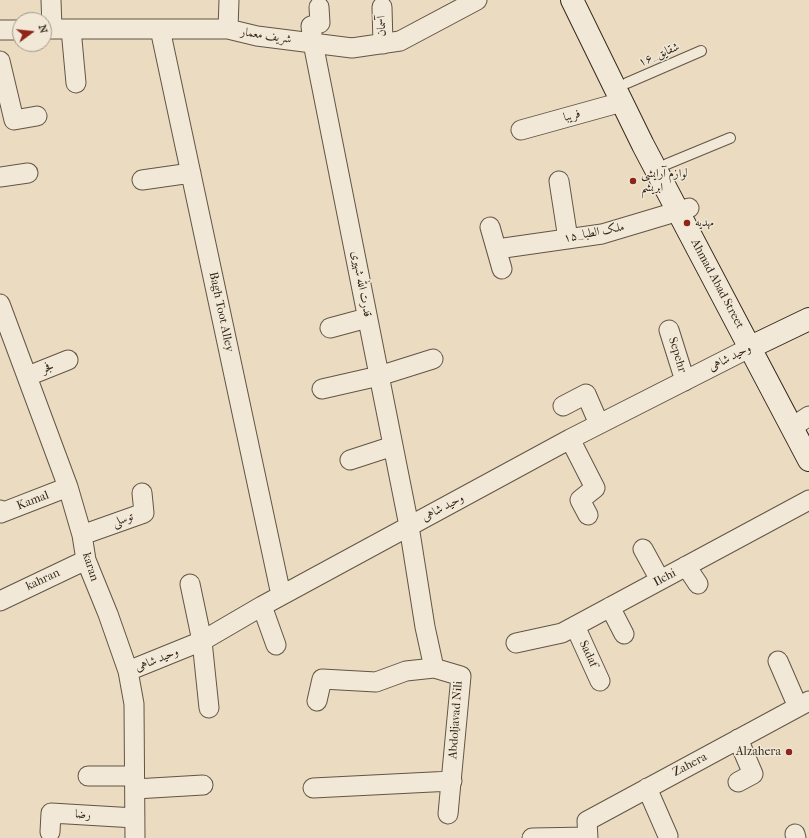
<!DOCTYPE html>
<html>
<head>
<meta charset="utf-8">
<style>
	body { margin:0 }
	#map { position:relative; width:809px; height:838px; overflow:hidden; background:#eadbc1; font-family:"IM FELL French Canon",serif }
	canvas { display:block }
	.north { position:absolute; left:12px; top:12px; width:40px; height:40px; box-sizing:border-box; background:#f1e8d7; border:1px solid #a69b8c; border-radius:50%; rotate:75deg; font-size:11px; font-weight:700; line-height:16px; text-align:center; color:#35281b }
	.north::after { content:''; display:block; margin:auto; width:14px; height:18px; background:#8f2418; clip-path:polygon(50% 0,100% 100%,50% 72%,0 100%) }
</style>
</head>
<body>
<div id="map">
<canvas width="809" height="838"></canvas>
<div class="north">N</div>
</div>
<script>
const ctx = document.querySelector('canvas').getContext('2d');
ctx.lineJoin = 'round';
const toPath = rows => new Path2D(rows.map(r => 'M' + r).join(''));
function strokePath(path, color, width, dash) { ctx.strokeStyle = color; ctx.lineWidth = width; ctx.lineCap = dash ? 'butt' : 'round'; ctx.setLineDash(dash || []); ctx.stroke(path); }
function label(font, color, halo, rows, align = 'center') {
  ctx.font = font + ' "IM FELL French Canon",Amiri,serif'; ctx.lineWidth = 3; ctx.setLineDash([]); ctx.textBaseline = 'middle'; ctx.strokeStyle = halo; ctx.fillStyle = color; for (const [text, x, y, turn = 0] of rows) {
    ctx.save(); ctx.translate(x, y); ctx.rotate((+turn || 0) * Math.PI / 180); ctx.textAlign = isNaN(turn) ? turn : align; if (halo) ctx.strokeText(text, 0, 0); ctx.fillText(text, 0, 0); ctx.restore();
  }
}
const lane = toPath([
	[627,83,701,51],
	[667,164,730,138]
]);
const street = toPath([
	[51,0,52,28],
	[319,7,320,23,311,26,313,43,409,526,425,627,434,668,461,676,448,814],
	[382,7,383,44],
	[44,29,228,29,257,36,352,48,400,41,477,0],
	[71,29,76,83],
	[160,29,281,595],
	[228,29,229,0],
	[0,30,20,30],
	[0,61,14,120,37,116],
	[521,130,622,102],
	[0,177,28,173],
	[142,180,191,173],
	[559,181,568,239],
	[490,227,502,269],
	[497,249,602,234,689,208],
	[0,304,68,487,82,535,86,560,108,614,128,671,134,704,135,838],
	[330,328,367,318],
	[669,330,685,381],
	[28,376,68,360],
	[322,389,379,376,433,359],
	[563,406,586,394,599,424],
	[800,422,809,416],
	[570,439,595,488,580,500,588,515],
	[350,460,393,446],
	[0,510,1,513,68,487],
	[82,535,144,513,142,493],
	[643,549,660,580],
	[686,566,698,584],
	[190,584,202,641,209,708],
	[0,601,86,560],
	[262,606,276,645],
	[610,607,624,634],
	[575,626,600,681],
	[516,643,562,633,809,500],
	[778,661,798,707],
	[128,671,202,641,262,606,570,439,757,344],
	[317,701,322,679,376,682,406,671,434,668],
	[738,739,753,774,738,782],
	[88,776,134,776],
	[313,788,452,781],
	[647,788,668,836],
	[135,789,203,785],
	[50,832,51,813,135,818],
	[795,834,796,838],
	[532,838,588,837],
	[588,838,587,821,809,701]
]);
const secondary = toPath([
	[572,0,643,145,809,460],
	[757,344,809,319]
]);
strokePath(lane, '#625544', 12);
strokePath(street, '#625544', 21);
strokePath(secondary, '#35281b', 24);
strokePath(lane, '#f1e8d7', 10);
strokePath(street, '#f1e8d7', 19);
strokePath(secondary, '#f1e8d7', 22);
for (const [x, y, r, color] of [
	[633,181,4,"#8f2418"],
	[687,223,4,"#8f2418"],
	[789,752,4,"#8f2418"]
]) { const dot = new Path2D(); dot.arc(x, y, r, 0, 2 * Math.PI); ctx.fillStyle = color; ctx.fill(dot); strokePath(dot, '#f1e8d7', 1.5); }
label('12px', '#35281b', '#f1e8d7', [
	["آسمان",382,26,-91],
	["شریف معمار",266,36,9],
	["۱۶_شقایق",659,55,-23],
	["فریبا",572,116,-15],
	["۱۵_ملک الطبا",594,233,-11],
	["قدرت الله شهیری",361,284,79],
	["Ahmad Abad Street",717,284,62],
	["Bagh Toot Alley",221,312,78],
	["Sepehr",677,355,73],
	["وحید شاهی",730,358,-27],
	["فجر",48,368,-22],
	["Kamal",33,501,-21],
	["وحید شاهی",443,508,-28],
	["توسلی",123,520,-20],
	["karan",90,567,72],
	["Ilchi",665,578,-28],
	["kahran",43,580,-25],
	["Sadaf",588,654,65],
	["وحید شاهی",157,660,-22],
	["Abdoljavad Nili",456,720,-86],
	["Zahera",690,765,-28],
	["رضا",83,815,4]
]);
label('12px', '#35281b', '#f1e8d7', [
	["لوازم آرایشی",641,174],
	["ابریشم",641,188],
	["مهدیه",695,223],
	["Alzahera",781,752,"right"]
], 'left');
</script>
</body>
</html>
